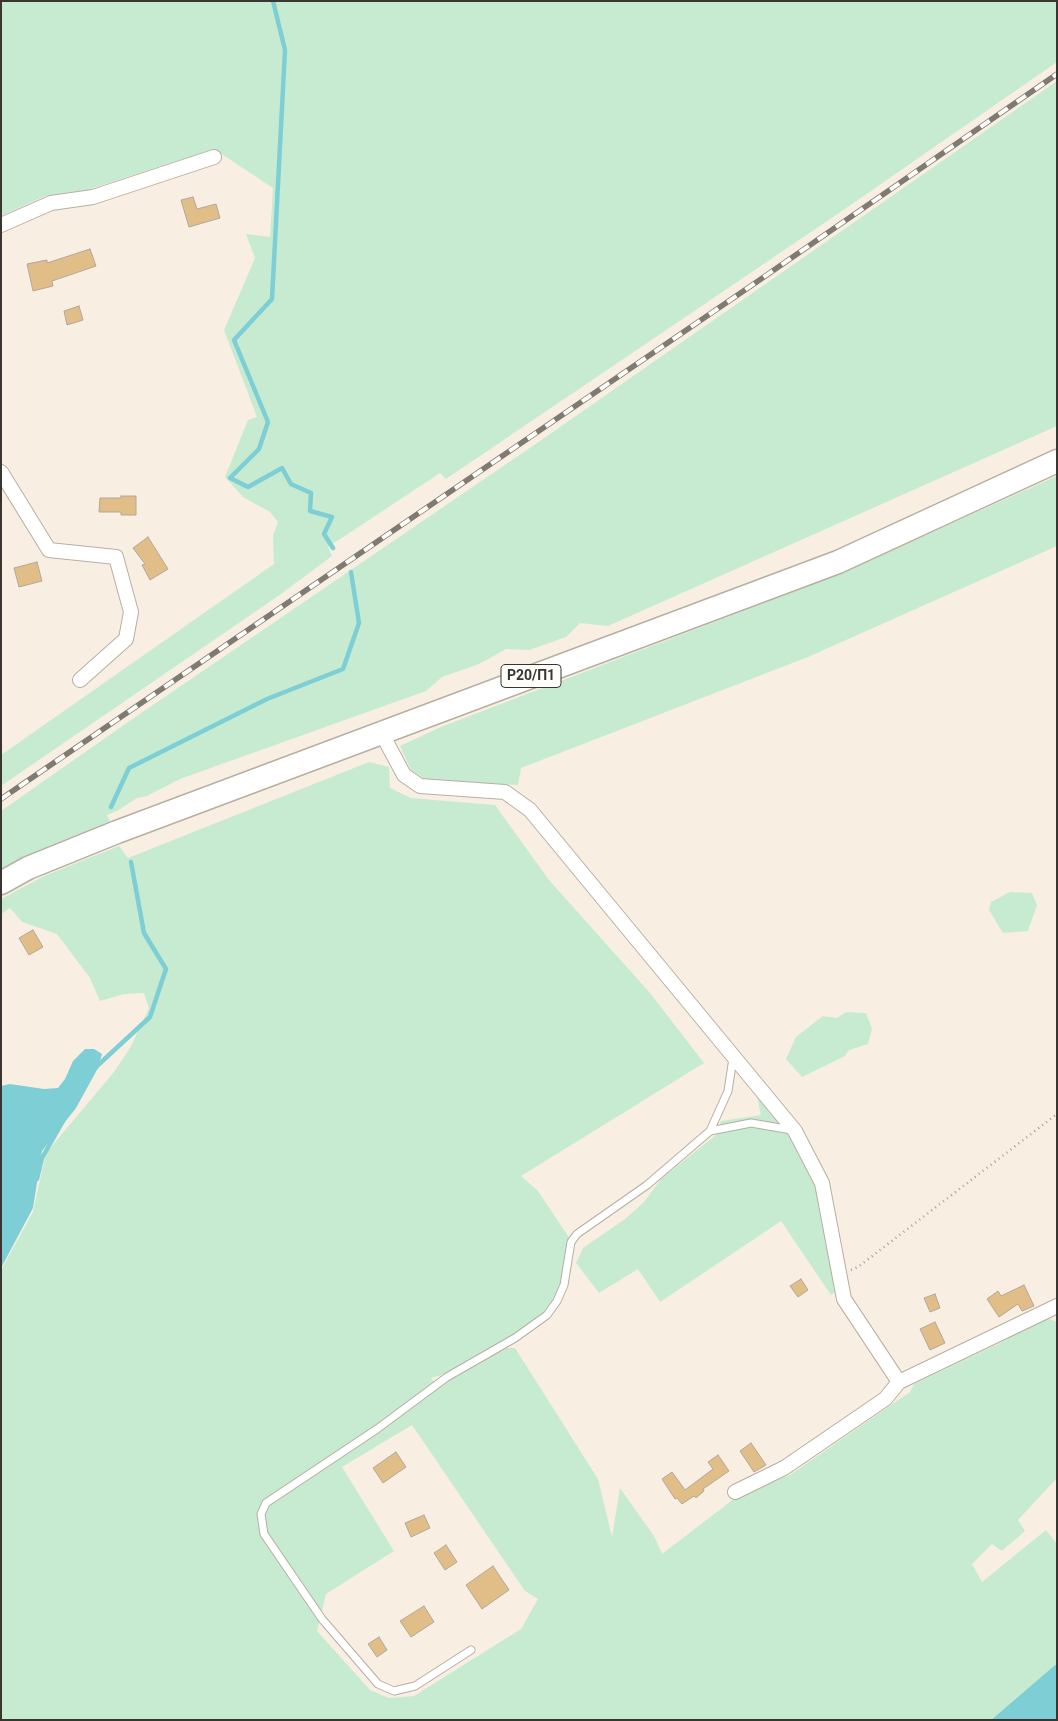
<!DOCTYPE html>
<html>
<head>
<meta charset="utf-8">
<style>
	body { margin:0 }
	#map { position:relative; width:1058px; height:1721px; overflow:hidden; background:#f8efe2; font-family:Roboto,sans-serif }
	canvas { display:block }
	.frame { position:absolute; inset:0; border:2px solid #393631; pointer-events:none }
</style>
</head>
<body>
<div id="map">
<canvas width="1058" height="1721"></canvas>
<div class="frame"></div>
</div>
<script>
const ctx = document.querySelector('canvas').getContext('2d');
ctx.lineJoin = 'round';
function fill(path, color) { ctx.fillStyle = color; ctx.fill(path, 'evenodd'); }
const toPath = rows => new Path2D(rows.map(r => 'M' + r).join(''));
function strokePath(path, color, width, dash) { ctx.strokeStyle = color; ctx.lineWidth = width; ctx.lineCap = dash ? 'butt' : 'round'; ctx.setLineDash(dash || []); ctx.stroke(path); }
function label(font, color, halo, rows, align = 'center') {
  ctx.font = font + ' Roboto,sans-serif'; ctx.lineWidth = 5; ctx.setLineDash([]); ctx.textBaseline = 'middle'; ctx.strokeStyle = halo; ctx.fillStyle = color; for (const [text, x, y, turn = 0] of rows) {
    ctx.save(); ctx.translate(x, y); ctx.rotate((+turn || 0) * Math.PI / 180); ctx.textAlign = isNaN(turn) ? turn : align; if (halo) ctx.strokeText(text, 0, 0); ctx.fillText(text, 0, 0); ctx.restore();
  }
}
fill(toPath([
	[1,1,1057,1,1057,62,842,211,446,479,440,473,328,547,332,556,281,594,1,786,1,755,274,564,273,535,278,522,270,512,243,497,225,477,248,420,257,417,224,330,255,258,246,234,270,237,273,188,214,149,87,190,45,196,1,216],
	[1057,81,1057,426,608,626,580,623,566,637,529,650,506,649,479,664,442,677,426,691,180,779,147,796,137,798,117,811,107,815,110,822,23,858,1,870,1,811,128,722,537,443],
	[1057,476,1057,546,808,657,521,768,518,785,426,780,411,770,400,746,441,727,842,573],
	[369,762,389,767,390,788,411,798,495,805,549,880,650,993,704,1063,521,1176,538,1191,570,1239,560,1284,553,1300,544,1312,514,1334,445,1374,431,1378,438,1386,449,1379,505,1348,515,1348,598,1479,612,1537,620,1488,654,1536,662,1554,739,1495,790,1475,910,1392,914,1384,1000,1343,1045,1317,1057,1322,1057,1478,1018,1520,1025,1531,1002,1551,992,1544,972,1564,982,1582,1046,1530,1057,1544,1057,1664,991,1720,1,1720,1,1270,33,1212,46,1153,114,1072,130,1048,149,1008,144,993,124,994,100,1001,90,978,57,934,22,922,10,908,1,914,1,899,44,876,119,846,128,858],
	[412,1425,525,1591,538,1599,521,1629,414,1696,389,1698,370,1690,317,1631,326,1594,394,1551,342,1467],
	[1010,892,1032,893,1037,905,1028,931,1003,933,989,910,991,902],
	[846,1012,866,1013,872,1029,868,1044,849,1050,845,1056,802,1077,786,1059,796,1037,823,1016,837,1018],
	[756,1092,795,1141,816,1184,837,1291,831,1295,781,1221,660,1302,638,1269,599,1293,576,1263,583,1248,625,1219,643,1203,662,1178,716,1135,721,1121,761,1115]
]), '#c6ebd1');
fill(toPath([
	[85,1049,94,1049,102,1054,98,1068,76,1108,42,1151,33,1208,1,1268,1,1086,10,1084,44,1089,58,1088,65,1079,73,1061],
	[1057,1664,1057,1720,991,1720,1054,1666]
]), '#7dced5');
strokePath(toPath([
	[273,1,285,50,272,299,234,340,268,422,259,449,230,478,248,487,282,468,291,484,311,493,310,511,332,517,324,534,333,548],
	[111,807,129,768,267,699,343,669,359,623,351,572],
	[96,1067,150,1017,166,969,144,933,131,862],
	[37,1179,42,1158,63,1121]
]), '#7dced5', 4.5);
const building = toPath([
	[193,197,197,209,216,204,220,218,189,227,181,200,193,197],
	[90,249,96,266,52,281,53,286,33,291,27,264,47,260,47,263,90,249],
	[79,306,83,320,67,325,64,311,79,306],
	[121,496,136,496,136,515,121,515,121,512,99,512,100,498,121,498,121,496],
	[148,537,168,569,150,580,142,565,145,564,133,548,148,537],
	[37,562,42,581,19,587,14,568,37,562],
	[33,930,43,947,29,955,19,938,33,930],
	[801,1279,808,1290,798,1297,790,1286,801,1279],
	[1024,1285,1034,1306,1022,1311,1018,1304,999,1317,987,1299,998,1291,1001,1296,1024,1285],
	[935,1294,940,1308,930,1312,924,1298,935,1294],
	[935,1322,945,1343,930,1350,920,1329,935,1322],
	[751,1443,766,1465,754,1472,740,1451,751,1443],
	[396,1452,406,1467,383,1483,373,1468,396,1452],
	[718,1455,729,1471,703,1489,704,1491,696,1498,694,1496,682,1504,677,1498,675,1499,662,1479,672,1472,685,1490,713,1469,708,1462,718,1455],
	[424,1515,430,1528,411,1537,405,1523,424,1515],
	[446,1545,457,1562,445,1570,434,1553,446,1545],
	[493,1566,509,1590,482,1609,466,1585,493,1566],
	[424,1606,434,1622,411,1637,400,1621,424,1606],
	[379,1637,387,1650,377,1657,368,1644,379,1637]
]);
fill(building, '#e1bd88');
strokePath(building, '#b0a89c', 1);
const lane = toPath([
	[710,1131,728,1091,733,1058],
	[471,1650,415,1686,394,1691,378,1684,322,1619,264,1534,261,1514,266,1503,377,1429,447,1377,515,1338,547,1315,557,1301,564,1285,571,1242,577,1234,647,1185,710,1131,751,1123,792,1130]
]);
const street = toPath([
	[1,225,51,203,93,197,214,157],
	[1,472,49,550,116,557,131,612,126,639,80,680],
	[381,732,404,775,420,786,505,792,530,810,795,1131,822,1183,844,1299,899,1382],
	[735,1492,784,1468,885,1399,899,1382,1057,1306]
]);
const primary = toPath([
	[1,883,28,868,117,832,838,562,1057,461]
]);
strokePath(lane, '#b7afa3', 9);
strokePath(street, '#b7afa3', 16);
strokePath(primary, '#b7afa3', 25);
strokePath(toPath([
	[851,1270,858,1267,1057,1114]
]), '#a59f95', 2.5, [1, 4]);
strokePath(lane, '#fff', 7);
strokePath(street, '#fff', 14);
strokePath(primary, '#fff', 22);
const rail = toPath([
	[1,799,761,279,1057,74]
]);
strokePath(rail, '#7f7a72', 5.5);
strokePath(rail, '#fffdfa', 4, [11]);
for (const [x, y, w] of [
	[531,676,60]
]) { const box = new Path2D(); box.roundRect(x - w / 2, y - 11.5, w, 23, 4); ctx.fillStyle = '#fffdfa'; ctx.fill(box); strokePath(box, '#393631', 1); }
label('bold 14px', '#393631', null, [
	["Р20/П1",531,676]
]);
</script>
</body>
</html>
